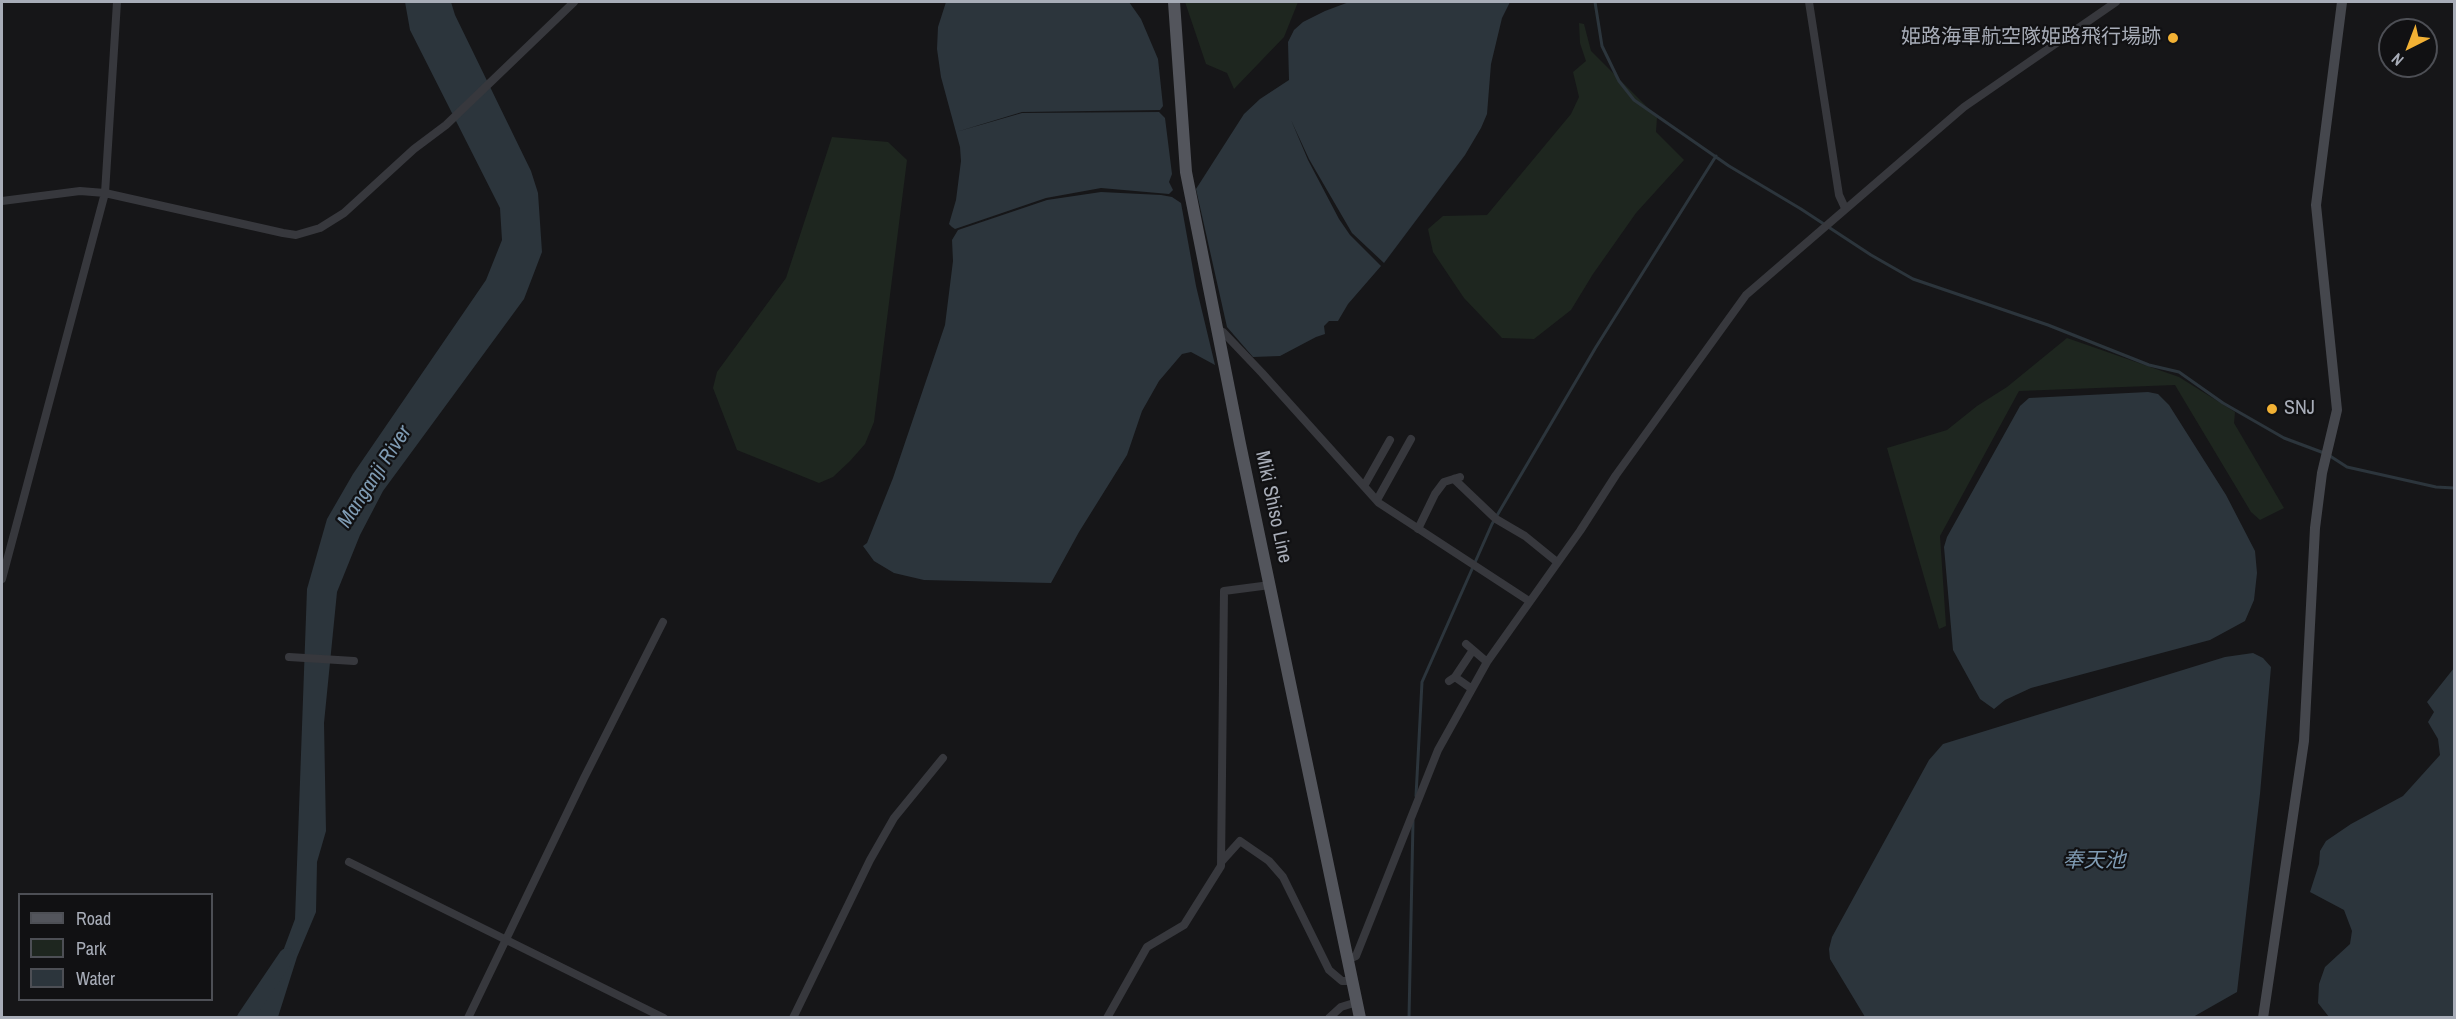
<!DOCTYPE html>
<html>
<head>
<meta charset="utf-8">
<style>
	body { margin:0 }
	#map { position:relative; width:2456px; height:1019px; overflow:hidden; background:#161618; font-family:"Archivo Narrow",sans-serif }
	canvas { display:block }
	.frame { position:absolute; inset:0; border:3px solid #a8adb8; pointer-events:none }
	.legend { position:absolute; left:18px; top:893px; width:195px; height:108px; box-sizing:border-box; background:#111113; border:2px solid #4d4f55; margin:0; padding:8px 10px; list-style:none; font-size:18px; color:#a8adb8 }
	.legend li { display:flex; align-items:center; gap:12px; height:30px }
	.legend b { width:30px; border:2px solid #4d4f55 }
	.north { position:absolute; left:2378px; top:18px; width:60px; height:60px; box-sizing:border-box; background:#111113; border:2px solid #4d4f55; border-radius:50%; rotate:222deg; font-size:16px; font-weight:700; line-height:24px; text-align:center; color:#a8adb8 }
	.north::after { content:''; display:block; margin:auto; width:21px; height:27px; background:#f2b134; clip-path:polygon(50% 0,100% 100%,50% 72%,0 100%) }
</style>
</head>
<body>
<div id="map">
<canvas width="2456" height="1019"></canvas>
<div class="frame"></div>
<ul class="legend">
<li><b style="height:8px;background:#53555c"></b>Road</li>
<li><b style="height:16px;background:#1e261f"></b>Park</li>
<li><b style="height:16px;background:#2c353c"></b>Water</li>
</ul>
<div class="north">N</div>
</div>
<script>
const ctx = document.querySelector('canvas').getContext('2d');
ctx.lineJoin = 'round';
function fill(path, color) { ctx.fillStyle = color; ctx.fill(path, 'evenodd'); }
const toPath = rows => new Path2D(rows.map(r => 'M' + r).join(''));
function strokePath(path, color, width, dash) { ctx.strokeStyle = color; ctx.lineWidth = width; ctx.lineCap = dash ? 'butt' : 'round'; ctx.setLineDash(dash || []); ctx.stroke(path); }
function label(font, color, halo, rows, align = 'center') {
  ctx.font = font + ' "Archivo Narrow","Noto Sans JP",sans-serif'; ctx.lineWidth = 4.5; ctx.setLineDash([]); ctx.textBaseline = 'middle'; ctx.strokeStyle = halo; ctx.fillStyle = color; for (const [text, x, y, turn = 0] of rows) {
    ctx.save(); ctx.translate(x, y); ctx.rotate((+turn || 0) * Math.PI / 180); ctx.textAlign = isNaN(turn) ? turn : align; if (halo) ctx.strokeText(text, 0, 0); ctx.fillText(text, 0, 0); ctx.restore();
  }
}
fill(toPath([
	[1185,2,1298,2,1284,37,1234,89,1227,73,1206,64],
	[1579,23,1584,24,1591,51,1657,117,1656,132,1684,160,1636,213,1593,274,1571,310,1534,339,1502,338,1464,298,1433,252,1428,229,1443,216,1487,215,1571,114,1579,97,1573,72,1586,61,1580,43],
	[832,137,888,142,907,160,874,422,865,444,850,461,833,477,819,483,737,450,713,388,717,372,786,278],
	[2067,338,2179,377,2235,412,2234,423,2284,508,2260,520,2251,512,2175,385,2019,391,1940,536,1946,626,1939,629,1887,448,1947,430,1977,406,2007,387]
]), '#1e261f');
fill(toPath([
	[405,2,451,2,455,15,531,171,538,193,542,252,524,299,383,491,360,535,337,592,324,723,326,831,317,862,316,912,297,957,278,1017,238,1018,270,986,295,919,307,589,327,519,353,474,486,280,502,240,500,208,410,30],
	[946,2,1129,2,1141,19,1158,59,1163,106,1160,110,1022,112,956,132,1022,113,1159,112,1165,118,1172,174,1169,182,1173,190,1169,194,1101,188,1046,198,955,229,952,227,949,224,956,200,961,161,960,147,941,77,937,49,938,27],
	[1349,2,1510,2,1502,18,1491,64,1487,114,1481,128,1465,155,1384,263,1352,233,1309,159,1291,120,1308,160,1339,219,1350,235,1381,266,1348,304,1338,321,1329,321,1324,326,1325,334,1316,337,1280,356,1253,357,1227,327,1196,189,1244,114,1260,99,1289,80,1288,42,1294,30,1303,22,1325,11],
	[1101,192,1161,195,1172,197,1181,203,1196,286,1215,365,1191,352,1182,354,1159,381,1142,411,1127,455,1079,532,1051,583,924,580,894,573,874,561,863,546,867,543,893,478,945,325,953,261,952,240,958,230,1047,200],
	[2148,392,2158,394,2169,405,2226,495,2255,551,2257,573,2254,600,2245,621,2210,640,2031,688,2005,700,1994,709,1980,699,1953,650,1944,547,1947,537,2020,406,2029,398],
	[2253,653,2263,658,2271,667,2260,794,2237,992,2193,1017,1865,1017,1830,959,1829,949,1832,937,1929,760,1943,744,2225,657],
	[2454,668,2454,1017,2329,1017,2318,1003,2319,984,2325,967,2350,944,2352,931,2344,910,2310,892,2319,864,2320,851,2326,841,2351,824,2403,796,2440,755,2438,739,2428,722,2434,712,2427,702]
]), '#2c353c');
strokePath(toPath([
	[1595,2,1602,46,1619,81,1634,100,1729,166,1801,209,1871,255,1913,279,2048,325,2149,365,2179,372,2223,403,2284,438,2324,453],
	[2330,456,2347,467,2436,487,2454,488],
	[1416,796,1422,682,1492,524,1596,347,1716,156],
	[1409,1018,1413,821]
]), '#2c353c', 3);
strokePath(toPath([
	[245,1018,287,956]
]), '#2c353c', 16);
strokePath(toPath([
	[1809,2,1839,195,1845,208],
	[2,201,80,191,105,193,283,233,296,235,320,228,344,213,414,149,446,125,574,2],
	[1217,329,1223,332,1262,373,1379,503,1529,601],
	[1454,479,1496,519,1525,536,1557,562],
	[1364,486,1390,440],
	[1377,500,1411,439],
	[1418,529,1435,494,1444,482,1460,477],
	[2,579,105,193,117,2],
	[1466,644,1487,662],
	[289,657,354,661],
	[1455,677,1472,689],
	[1449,681,1455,677,1473,650],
	[1222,861,1240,841,1269,861,1283,877,1329,970,1342,981,1353,981],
	[349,862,664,1018],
	[1349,959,1356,956,1438,750,1487,662,1580,531,1616,475,1746,295,1964,107,2116,2],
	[468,1018,584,778,663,622],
	[793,1018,870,860,894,818,943,758],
	[1107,1018,1147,947,1184,925,1221,866,1224,591,1270,585],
	[1329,1018,1341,1007,1357,1002]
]), '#37383d', 8);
strokePath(toPath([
	[2263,1018,2304,741,2315,528,2322,473,2337,410,2316,205,2342,2]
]), '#45474d', 10);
strokePath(toPath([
	[1174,2,1186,172,1240,444,1360,1018]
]), '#53555c', 12);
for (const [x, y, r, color] of [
	[2173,38,6,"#f2b134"],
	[2272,409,6,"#f2b134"]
]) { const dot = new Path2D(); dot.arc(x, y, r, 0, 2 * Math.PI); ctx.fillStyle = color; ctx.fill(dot); strokePath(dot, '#111113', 2); }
label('20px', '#a8adb8', '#111113', [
	["姫路海軍航空隊姫路飛行場跡",2161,38],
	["SNJ",2284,409,"left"]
], 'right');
label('20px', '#a8adb8', '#111113', [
	["Miki Shiso Line",1273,507,78]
]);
label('italic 21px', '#7f9bb3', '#111113', [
	["Manganji River",375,477,-57],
	["奉天池",2094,861]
]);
</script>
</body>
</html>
